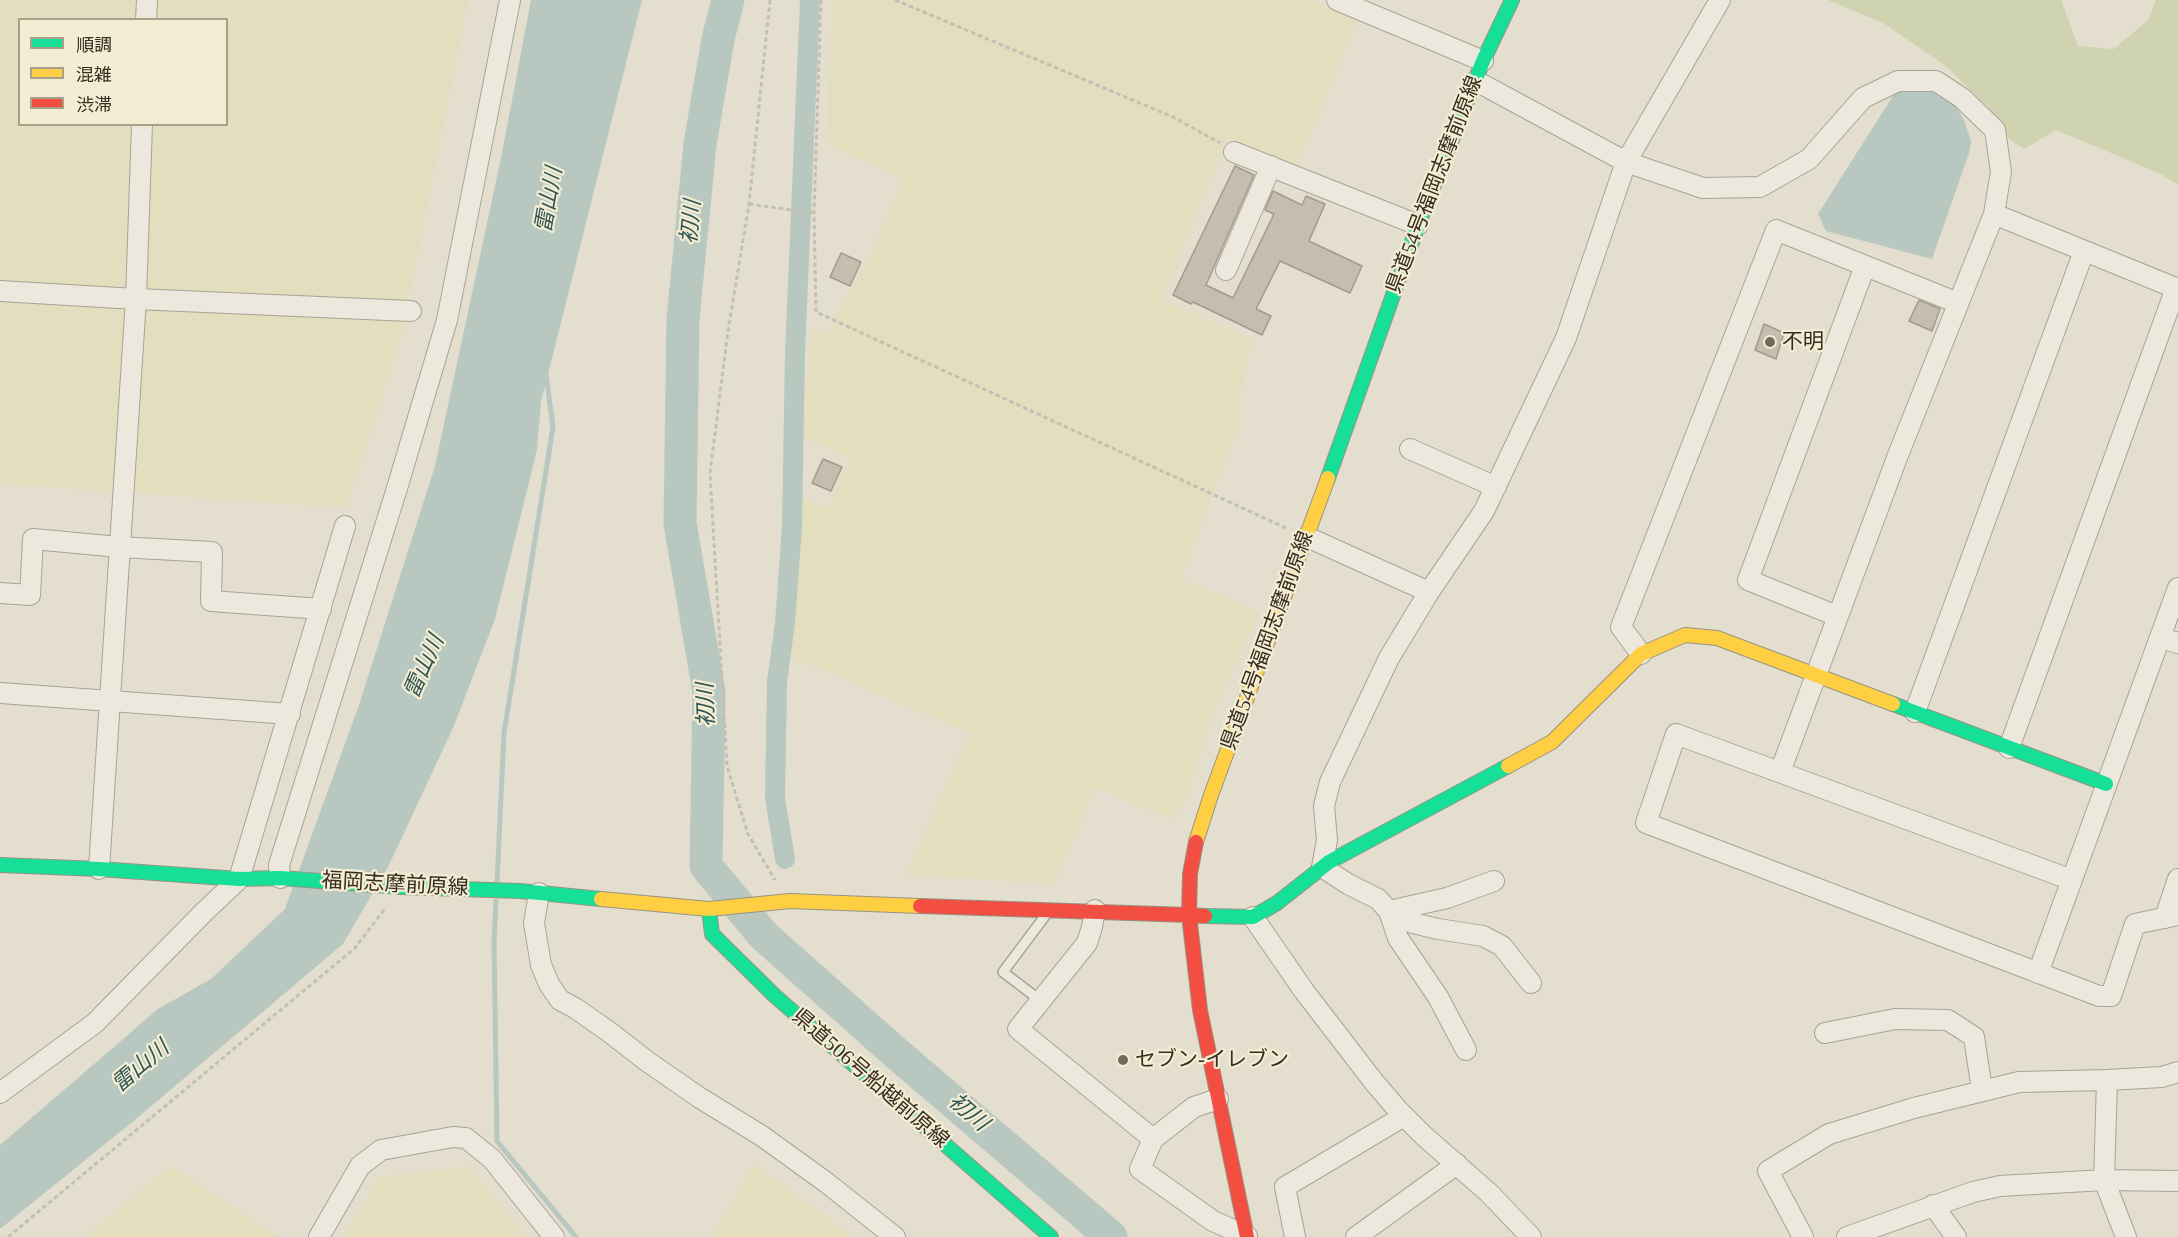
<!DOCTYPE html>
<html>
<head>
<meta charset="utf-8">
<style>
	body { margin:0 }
	#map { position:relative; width:2178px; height:1237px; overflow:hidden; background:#e3decd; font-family:"Times New Roman","Noto Sans JP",serif }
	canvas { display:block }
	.legend { position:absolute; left:18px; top:18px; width:210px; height:108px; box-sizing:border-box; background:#f4edd3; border:2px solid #a8a08b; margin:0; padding:8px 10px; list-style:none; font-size:18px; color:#362c1f }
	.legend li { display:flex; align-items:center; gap:12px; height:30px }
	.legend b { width:30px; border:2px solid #a8a08b }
</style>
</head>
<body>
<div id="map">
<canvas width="2178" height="1237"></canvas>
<ul class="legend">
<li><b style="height:8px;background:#16e098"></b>順調</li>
<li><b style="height:8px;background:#ffcf43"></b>混雑</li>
<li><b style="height:8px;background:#f24e42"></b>渋滞</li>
</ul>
</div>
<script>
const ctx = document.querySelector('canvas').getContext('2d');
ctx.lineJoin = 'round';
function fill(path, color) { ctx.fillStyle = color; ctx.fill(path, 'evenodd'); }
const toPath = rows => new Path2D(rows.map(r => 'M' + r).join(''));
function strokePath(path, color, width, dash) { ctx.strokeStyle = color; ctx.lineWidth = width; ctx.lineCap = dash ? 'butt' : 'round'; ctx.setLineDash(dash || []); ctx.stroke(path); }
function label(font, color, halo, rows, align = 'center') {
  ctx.font = font + ' "Times New Roman","Noto Sans JP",serif'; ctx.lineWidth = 4.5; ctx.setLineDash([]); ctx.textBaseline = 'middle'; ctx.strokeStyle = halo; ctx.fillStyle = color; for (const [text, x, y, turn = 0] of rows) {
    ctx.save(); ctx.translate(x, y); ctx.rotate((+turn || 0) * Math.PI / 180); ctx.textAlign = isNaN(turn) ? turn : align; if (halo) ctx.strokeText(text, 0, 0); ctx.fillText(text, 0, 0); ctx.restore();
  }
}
fill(toPath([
	[0,0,468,0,402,334,346,508,0,484],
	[20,20,226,20,226,124,20,124],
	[832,0,1311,0,1358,20,1297,166,1228,138,1162,299,1252,340,1240,397,1238,428,1181,579,1260,612,1216,706,1188,795,1179,811,1170,819,1095,787,1054,884,906,875,969,733,789,655,803,498,828,508,850,459,803,437,811,331,826,335,867,262,903,180,827,144],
	[754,1164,854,1237,712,1237],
	[170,1166,280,1237,85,1237],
	[469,1166,527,1237,344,1237,379,1177]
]), '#e2debe');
fill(toPath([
	[1828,0,2061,0,2078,46,2114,49,2148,20,2156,0,2178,0,2178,185,2161,174,2056,130,2024,149,2009,139,1991,110,1946,66,1883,23]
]), '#d0d3b0');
fill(toPath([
	[531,0,642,0,541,402,537,450,495,619,453,728,389,865,343,944,136,1119,0,1229,0,1145,158,1009,211,979,285,909,359,705,435,466,502,153],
	[1922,86,1949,95,1964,120,1971,141,1969,153,1932,259,1826,231,1818,214,1896,91]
]), '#b8c8c0');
strokePath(toPath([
	[497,882,504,733,553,427,546,374],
	[496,901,494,940,497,1141,576,1237]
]), '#b8c8c0', 5);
strokePath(toPath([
	[785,859,775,798,777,682,785,623,792,527,795,353,810,0]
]), '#b8c8c0', 20);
strokePath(toPath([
	[728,0,718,39,700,144,683,319,680,523,709,692,706,866,764,936,896,1053,1111,1237]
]), '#b8c8c0', 33);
const building = toPath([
	[1235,166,1254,175,1206,285,1233,298,1274,214,1265,210,1273,191,1302,205,1306,196,1325,204,1309,241,1362,266,1350,293,1280,261,1256,309,1271,316,1262,335,1193,302,1191,304,1173,295,1235,166],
	[841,253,861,262,850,286,830,277,841,253],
	[1919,300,1940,309,1932,331,1909,321,1919,300],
	[1764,324,1784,333,1776,359,1755,350,1764,324],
	[823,459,842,467,831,491,812,483,823,459]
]);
fill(building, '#c6bdae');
strokePath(building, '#a39a8c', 1.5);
const lane = toPath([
	[1041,1001,1003,972,1045,916]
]);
const street = toPath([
	[1337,0,1483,61],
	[146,20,147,0],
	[1476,81,1626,162,1703,188,1760,187,1809,159,1863,98,1898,81,1936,81,1962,98,1995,130,2001,172,1994,214,1898,455,1780,772],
	[1234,152,1418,225],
	[1994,214,2178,289],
	[1226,270,1271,166],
	[0,291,136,299,411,311],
	[1410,449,1496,487],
	[1307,537,1429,592],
	[0,593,30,595,33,539,119,547,212,552,211,601,321,609],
	[1837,616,1748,580,1865,266],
	[2160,638,2178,643],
	[1641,654,1621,627,1776,230,1958,303],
	[0,693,290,714],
	[1915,712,2084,251],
	[2009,748,2176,288],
	[99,869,136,299,142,124],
	[280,878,279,865,398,485,447,320,510,0],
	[2072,880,1676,734,1646,823,2099,996,2111,996,2135,924,2178,915],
	[539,893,534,923,541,965,549,984,560,1000,575,1008,608,1031,648,1062,700,1098,762,1136,827,1183,895,1237],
	[1095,910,1092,927,1087,943,1018,1029,1153,1139,1194,1107,1218,1099],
	[1389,911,1413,923,1438,929,1483,936,1502,946,1531,983],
	[1389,911,1447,898,1494,881],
	[1253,917,1304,991,1374,1082,1398,1110,1424,1136,1489,1193,1531,1237],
	[2165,918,2178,879],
	[2038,973,2178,588],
	[1825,1033,1895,1019,1948,1020,1974,1037,1982,1090],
	[1466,1050,1438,997,1398,938,1389,911,1378,899,1348,884,1322,867,1327,840,1324,806,1330,782,1389,658,1429,592,1484,511,1566,338,1626,162,1720,0],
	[2107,1080,2104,1180,2126,1237],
	[0,1093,95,1023,204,912,239,879,345,526],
	[1153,1139,1140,1169,1213,1221,1247,1236],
	[1933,1205,1956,1237],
	[319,1237,360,1166,381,1150,453,1137,466,1138,492,1159,554,1237],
	[1295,1237,1285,1187,1404,1116],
	[1356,1237,1457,1164],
	[1803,1237,1768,1171,1829,1134,1914,1108,2019,1082,2107,1080,2162,1077,2178,1072],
	[1847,1237,1973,1192,2000,1186,2104,1180,2178,1181]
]);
const fast = toPath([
	[1328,478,1418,225,1483,61,1512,0],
	[1893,704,2106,784],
	[0,865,99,869,239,879,280,878,401,887,520,891,601,899],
	[709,909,712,934,775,996,1051,1237],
	[1205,916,1253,917,1277,903,1329,862,1508,766]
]);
const slow = toPath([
	[1508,766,1552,742,1641,654,1685,635,1717,638,1893,704],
	[1196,842,1211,795,1328,478],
	[601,899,709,909,790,901,920,906]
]);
const jam = toPath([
	[920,906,1189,915,1190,874,1196,842],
	[1205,916,1189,915,1200,1010,1247,1237]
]);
strokePath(lane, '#a8a396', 12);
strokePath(street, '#a8a396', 22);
strokePath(fast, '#989286', 16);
strokePath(slow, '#989286', 16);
strokePath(jam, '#989286', 16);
strokePath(toPath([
	[770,0,749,204,728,331,710,473,727,766,748,834,775,880],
	[821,0,814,213,816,312,1286,528],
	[895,0,1173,117,1220,143],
	[749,204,814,213],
	[8,1237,355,948,384,910]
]), '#c4bfb5', 3, [4.5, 3]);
strokePath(lane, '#ece8de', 9);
strokePath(street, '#ece8de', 20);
strokePath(fast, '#16e098', 14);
strokePath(slow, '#ffcf43', 14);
strokePath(jam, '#f24e42', 14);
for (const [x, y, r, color] of [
	[1770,342,6,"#736a5c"],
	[1123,1060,6,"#736a5c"]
]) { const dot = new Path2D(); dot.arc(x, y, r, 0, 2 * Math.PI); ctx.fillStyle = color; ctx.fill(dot); strokePath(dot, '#f4edd3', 2); }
label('21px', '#362c1f', '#f4edd3', [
	["県道54号福岡志摩前原線",1435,185,-69],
	["県道54号福岡志摩前原線",1268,641,-70],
	["福岡志摩前原線",395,885,3],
	["県道506号船越前原線",870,1079,41]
]);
label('21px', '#362c1f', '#f4edd3', [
	["不明",1782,342],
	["セブン-イレブン",1135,1060]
], 'left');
label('italic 22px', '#2e5555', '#f4edd3', [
	["雷山川",550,200,-80],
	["初川",692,222,-85],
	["雷山川",425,667,-66],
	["初川",707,705,-92],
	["雷山川",141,1067,-40],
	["初川",968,1113,41]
]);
</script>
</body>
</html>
